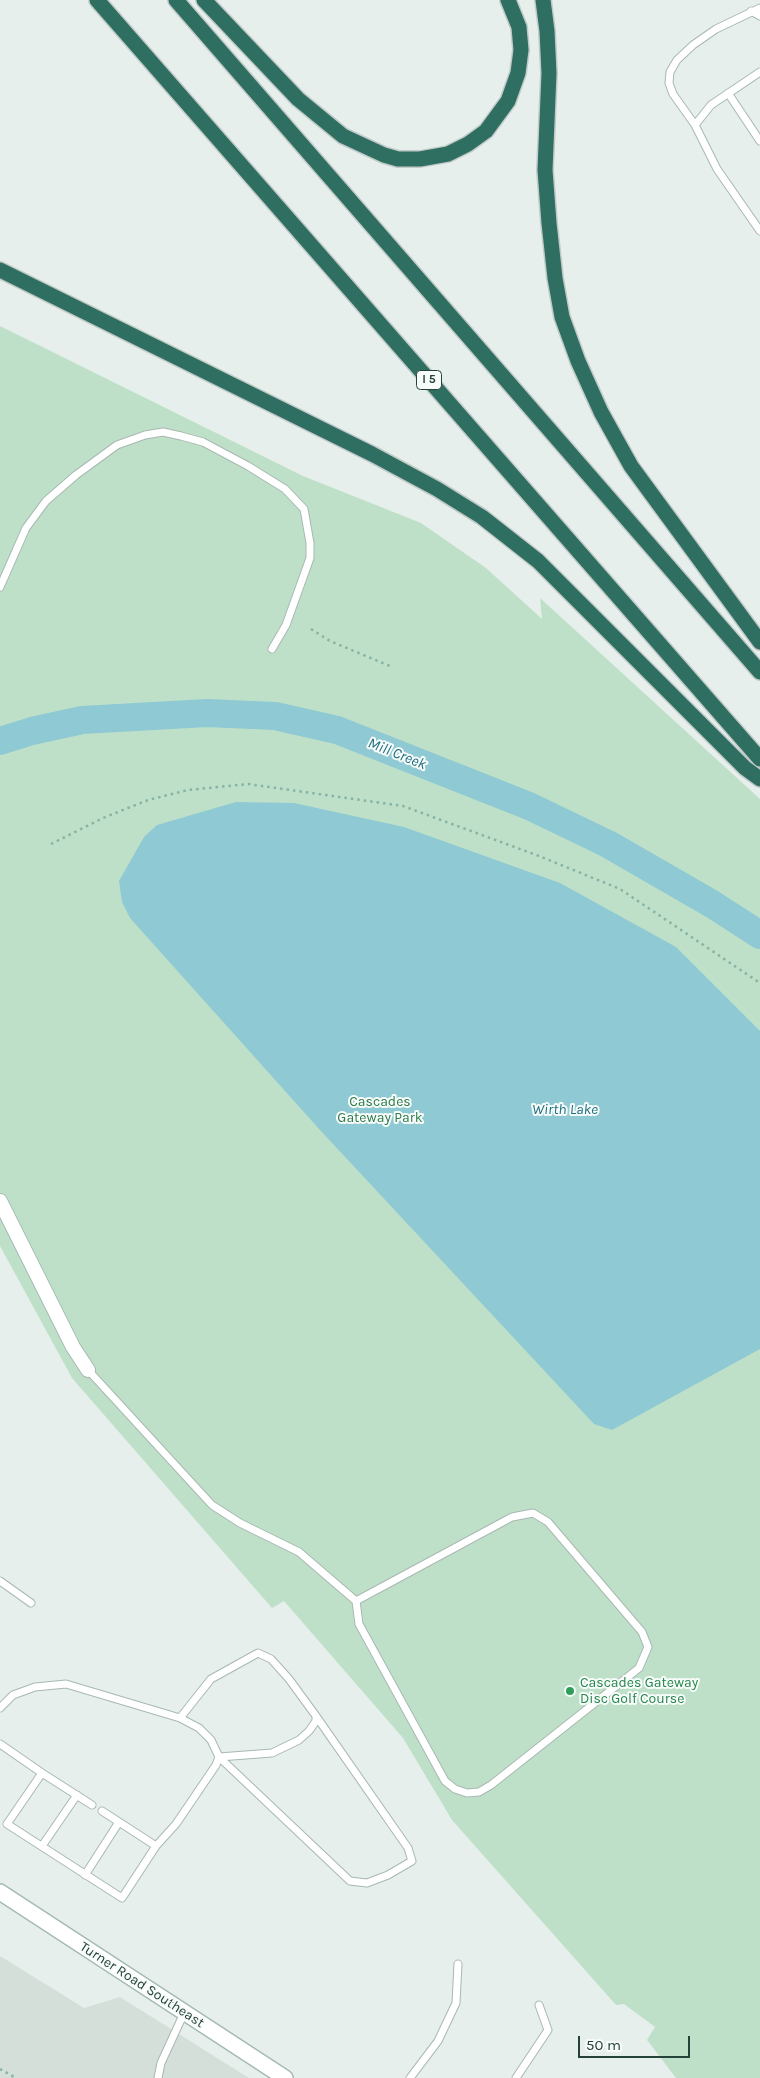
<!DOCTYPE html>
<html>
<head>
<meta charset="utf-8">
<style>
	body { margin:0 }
	#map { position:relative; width:760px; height:2078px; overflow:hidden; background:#e6efeb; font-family:Karla,sans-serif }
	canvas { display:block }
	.scale { position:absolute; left:578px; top:2036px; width:112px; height:22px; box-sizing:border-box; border:2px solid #24423a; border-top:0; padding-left:6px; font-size:15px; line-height:18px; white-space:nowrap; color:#24423a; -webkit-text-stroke:4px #f7fbf9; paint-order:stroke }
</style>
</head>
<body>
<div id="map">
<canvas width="760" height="2078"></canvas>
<div class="scale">50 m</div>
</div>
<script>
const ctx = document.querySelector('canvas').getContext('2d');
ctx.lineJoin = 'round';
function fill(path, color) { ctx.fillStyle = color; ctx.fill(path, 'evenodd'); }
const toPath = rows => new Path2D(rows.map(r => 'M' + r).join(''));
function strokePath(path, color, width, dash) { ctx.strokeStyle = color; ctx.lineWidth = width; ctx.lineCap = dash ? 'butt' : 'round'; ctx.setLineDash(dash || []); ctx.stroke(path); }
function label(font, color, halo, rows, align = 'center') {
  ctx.font = font + ' Karla,sans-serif'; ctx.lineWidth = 4; ctx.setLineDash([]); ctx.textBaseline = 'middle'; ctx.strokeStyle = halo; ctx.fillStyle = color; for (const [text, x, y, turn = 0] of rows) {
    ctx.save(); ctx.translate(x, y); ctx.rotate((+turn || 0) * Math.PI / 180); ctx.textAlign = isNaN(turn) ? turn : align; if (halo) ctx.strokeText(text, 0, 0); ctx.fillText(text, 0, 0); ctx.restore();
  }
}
fill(toPath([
	[0,1956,84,2008,120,1997,249,2078,0,2078]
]), '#d4dfda');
fill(toPath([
	[0,326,303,476,421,523,486,568,542,619,540,598,760,799,760,2078,676,2078,647,2040,655,2027,624,2004,616,2005,452,1820,403,1738,284,1601,272,1608,72,1378,0,1246]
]), '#bfe0c8');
fill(toPath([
	[236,802,294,803,404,827,560,883,676,947,760,1031,760,1349,612,1430,594,1424,320,1130,130,918,122,902,119,881,144,837,157,825]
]), '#8ec9d4');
strokePath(toPath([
	[0,741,32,731,82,720,207,713,275,716,337,730,529,806,608,844,712,904,760,935]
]), '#8ec9d4', 28);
const lane = toPath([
	[760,8,716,29,693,45,677,60,670,72,669,83,673,94,695,125,717,169,760,231],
	[751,11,760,16],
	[728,93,760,141],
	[695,125,711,105,760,72],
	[0,587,26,528,46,501,76,475,117,445,145,435,163,432,181,436,203,442,248,466,285,489,304,509,310,543,310,558,286,625,272,649],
	[88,1370,212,1505,240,1523,299,1552,356,1601,359,1624,445,1781,455,1789,467,1793,479,1792,491,1785,639,1668,648,1647,642,1632,548,1522,533,1513,512,1517,356,1601],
	[0,1581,31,1603],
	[0,1708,13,1695,35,1687,66,1684,180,1718,199,1728,211,1740,219,1757,216,1765,176,1824,156,1846,122,1898,7,1824,42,1773,0,1744],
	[180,1718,211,1679,258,1653,271,1659,289,1679,316,1716,408,1848,412,1861,388,1875,367,1883,350,1881,219,1757],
	[219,1757,272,1753,299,1740,309,1731,316,1721,316,1716],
	[42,1773,92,1805],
	[102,1811,156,1846],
	[42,1846,77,1795],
	[85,1875,119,1822],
	[158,2078,161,2063,184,2013],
	[410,2078,438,2041,456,2003,458,1964],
	[516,2078,548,2030,539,2005]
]);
const street = toPath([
	[0,1201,73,1347,88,1370]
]);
const secondary = toPath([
	[0,1892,285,2078]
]);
const highway = toPath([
	[97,0,760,759],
	[176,0,760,672],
	[204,0,298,99,343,136,384,155,398,159,420,159,448,154,468,144,486,131,508,101,518,73,521,50,519,27,508,0],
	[543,0,547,31,549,73,545,170,549,223,555,278,562,317,578,361,601,412,631,466,760,642],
	[0,270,372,454,437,489,482,517,538,561,745,768,760,779]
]);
strokePath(lane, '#a8b8b2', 9);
strokePath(street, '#a8b8b2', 16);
strokePath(secondary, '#a4bbb3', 18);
strokePath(highway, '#c2cac8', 18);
strokePath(toPath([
	[311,629,330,641,390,666],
	[51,844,103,818,148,800,188,790,248,784,403,806,539,856,620,889,760,983],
	[0,2069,16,2078]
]), '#86b3a5', 2.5, [2.5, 4]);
strokePath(lane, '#fff', 7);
strokePath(street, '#fff', 14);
strokePath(secondary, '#fff', 15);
strokePath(highway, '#2f6f62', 15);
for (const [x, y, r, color] of [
	[570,1691,5,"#2e9e5b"]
]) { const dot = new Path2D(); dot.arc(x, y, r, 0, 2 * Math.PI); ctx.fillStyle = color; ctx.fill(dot); strokePath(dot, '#f7fbf9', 2); }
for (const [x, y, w] of [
	[429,380,25]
]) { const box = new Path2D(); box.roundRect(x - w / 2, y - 9.5, w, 19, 4); ctx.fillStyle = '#f7fbf9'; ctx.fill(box); strokePath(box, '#24423a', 1); }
label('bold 12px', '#24423a', null, [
	["I 5",429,380]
]);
label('14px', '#2d7a4b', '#f7fbf9', [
	["Cascades",380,1102],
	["Gateway Park",380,1118]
]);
label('14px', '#27864d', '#f7fbf9', [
	["Cascades Gateway",580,1683],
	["Disc Golf Course",580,1699]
], 'left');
label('14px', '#24423a', '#f7fbf9', [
	["Turner Road Southeast",142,1985,33]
]);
label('italic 15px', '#1c6f80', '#f7fbf9', [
	["Mill Creek",397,754,22],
	["Wirth Lake",565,1110]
]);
</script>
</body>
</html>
